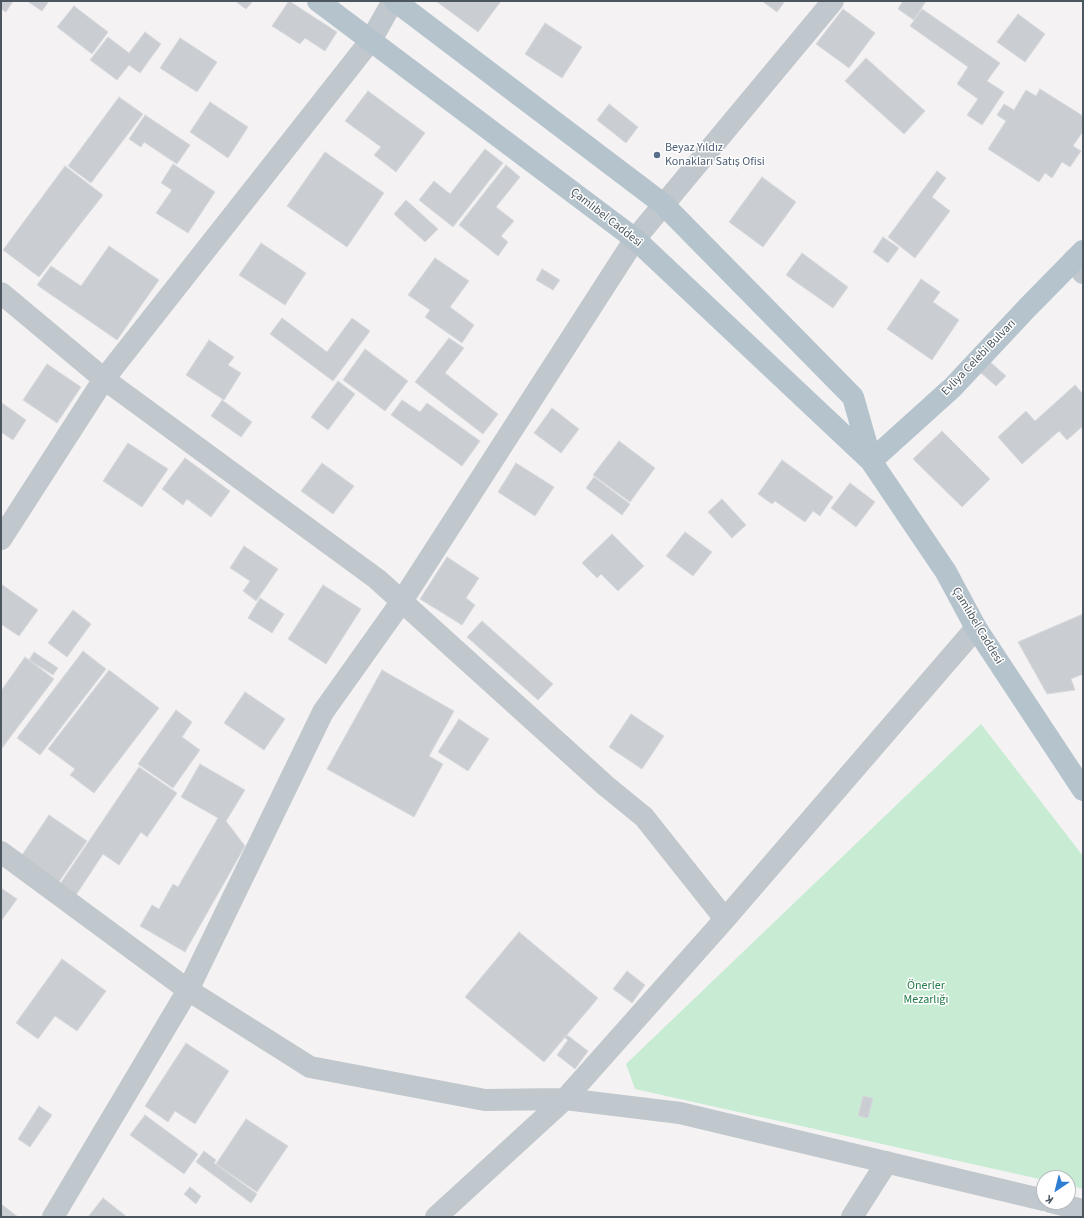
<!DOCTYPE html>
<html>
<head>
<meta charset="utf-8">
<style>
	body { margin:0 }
	#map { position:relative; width:1084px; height:1218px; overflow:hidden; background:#f4f2f2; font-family:"Source Sans 3",sans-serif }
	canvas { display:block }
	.frame { position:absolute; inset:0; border:2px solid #4c565e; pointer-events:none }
	.north { position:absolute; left:1036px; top:1170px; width:40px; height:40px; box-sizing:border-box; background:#fff; border:1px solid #b7bbbf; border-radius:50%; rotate:215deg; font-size:11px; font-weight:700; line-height:16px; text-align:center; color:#4c565e }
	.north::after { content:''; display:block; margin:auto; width:14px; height:18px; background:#2e7ed3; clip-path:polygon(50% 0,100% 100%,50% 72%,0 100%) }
</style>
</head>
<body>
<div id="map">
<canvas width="1084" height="1218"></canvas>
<div class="frame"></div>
<div class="north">K</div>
</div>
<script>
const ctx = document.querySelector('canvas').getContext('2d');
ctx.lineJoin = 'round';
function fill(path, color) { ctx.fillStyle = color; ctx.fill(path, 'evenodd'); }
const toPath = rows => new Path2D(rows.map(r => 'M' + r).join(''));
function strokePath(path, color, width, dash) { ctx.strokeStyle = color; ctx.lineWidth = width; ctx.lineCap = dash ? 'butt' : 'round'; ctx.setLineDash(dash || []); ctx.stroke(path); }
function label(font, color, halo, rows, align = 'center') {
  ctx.font = font + ' "Source Sans 3",sans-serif'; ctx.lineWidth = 3; ctx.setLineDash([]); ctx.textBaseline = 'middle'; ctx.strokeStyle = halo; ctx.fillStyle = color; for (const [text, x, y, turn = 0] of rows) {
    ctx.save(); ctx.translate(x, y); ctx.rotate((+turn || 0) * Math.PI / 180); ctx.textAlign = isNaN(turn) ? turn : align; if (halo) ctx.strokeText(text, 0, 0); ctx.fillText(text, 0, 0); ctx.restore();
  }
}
fill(toPath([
	[981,724,1083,856,1083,1189,1068,1185,1068,1178,1044,1178,1044,1180,635,1089,626,1064]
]), '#c7ecd3');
const building = toPath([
	[1,1,13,1,6,12,1,9,1,1],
	[27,1,49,1,42,11,27,1],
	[235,1,253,1,246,9,235,1],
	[289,1,337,32,325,51,305,38,300,44,272,26,289,1],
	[436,1,501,1,478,32,436,1],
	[762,1,785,1,777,12,762,1],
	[903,1,926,1,914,20,898,9,903,1],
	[74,6,108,32,92,54,57,27,74,6],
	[843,9,875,33,849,68,816,44,843,9],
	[922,9,1000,63,987,81,1004,92,982,125,967,115,978,99,957,84,968,67,910,26,922,9],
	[1018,14,1045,34,1025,62,997,42,1018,14],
	[545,23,582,47,562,78,525,54,545,23],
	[145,32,161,44,140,73,129,65,117,80,90,60,108,37,129,53,145,32],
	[180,38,217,62,197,92,160,68,180,38],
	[866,58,925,111,904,134,845,81,866,58],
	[1040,89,1083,116,1083,131,1073,146,1081,151,1070,167,1062,162,1052,178,1045,173,1039,182,988,149,1006,121,997,115,1004,104,1014,110,1026,90,1036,96,1040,89],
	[368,91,425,133,396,172,374,155,381,147,345,121,368,91],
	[119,97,143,114,91,183,68,166,119,97],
	[210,102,248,127,228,158,190,132,210,102],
	[609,104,638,127,626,143,597,120,609,104],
	[145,115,190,145,177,164,144,142,141,147,129,139,145,115],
	[485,149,503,163,453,227,419,200,434,181,450,194,485,149],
	[325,152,384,193,347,247,287,206,325,152],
	[173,164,215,192,188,233,156,213,172,190,161,183,173,164],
	[506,165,520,177,496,207,514,221,501,236,508,242,498,256,459,225,506,165],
	[65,166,103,195,39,277,3,250,65,166],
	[937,171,946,178,932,197,950,211,915,258,888,237,937,171],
	[762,177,796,202,763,247,729,222,762,177],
	[406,200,438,229,425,242,394,214,406,200],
	[883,237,899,248,888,263,873,252,883,237],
	[261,243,306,273,285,305,239,275,261,243],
	[109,246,159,280,117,340,37,285,51,266,81,286,109,246],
	[802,253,848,287,833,308,786,275,802,253],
	[435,258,469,281,450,307,474,325,462,343,425,317,430,310,408,295,435,258],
	[542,269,560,280,553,290,536,280,542,269],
	[921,279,940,292,933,302,959,320,932,360,887,329,921,279],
	[282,318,327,352,352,318,370,331,333,381,270,334,282,318],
	[449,338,464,348,445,373,498,414,483,434,415,382,449,338],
	[209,340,234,357,228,365,241,373,224,400,186,375,209,340],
	[365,349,408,381,385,411,343,380,365,349],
	[989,361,1006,376,996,386,980,372,989,361],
	[47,364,81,387,57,423,23,400,47,364],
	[338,381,355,394,328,430,311,417,338,381],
	[1075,385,1083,394,1083,426,1067,440,1059,431,1022,464,998,437,1026,411,1035,421,1075,385],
	[222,400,252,422,241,437,211,416,222,400],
	[402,400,420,412,427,403,480,441,462,466,391,415,402,400],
	[2,403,26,420,13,440,1,432,2,403],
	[552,408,579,429,561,453,534,433,552,408],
	[942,431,990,479,962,507,913,459,942,431],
	[619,441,655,468,630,502,593,475,619,441],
	[128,443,168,469,142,507,103,481,128,443],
	[185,458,230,491,211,517,187,499,183,505,162,489,185,458],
	[782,460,833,497,820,516,813,511,805,522,775,501,772,504,758,494,782,460],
	[322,463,354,486,333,514,301,491,322,463],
	[516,463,554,487,535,516,498,492,516,463],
	[594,477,630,504,622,515,586,488,594,477],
	[850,483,875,502,856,527,831,508,850,483],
	[722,499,746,525,732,538,708,512,722,499],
	[685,532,712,552,693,576,666,556,685,532],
	[612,534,644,566,618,591,601,574,597,578,582,563,612,534],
	[244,546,278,569,256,601,243,591,250,581,230,568,244,546],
	[447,557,479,578,466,598,475,605,462,625,420,599,447,557],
	[1,584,38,610,19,636,1,624,1,584],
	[323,585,361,609,326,664,288,639,323,585],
	[260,598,284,614,272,633,248,618,260,598],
	[73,610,91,624,67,657,48,643,73,610],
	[1083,614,1083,674,1071,679,1075,690,1047,694,1018,642,1083,614],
	[482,621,553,684,538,700,467,637,482,621],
	[83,651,106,669,40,755,17,738,83,651],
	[34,652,58,668,53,675,29,660,34,652],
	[25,657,54,679,2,748,1,691,25,657],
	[109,670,159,708,94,793,70,775,75,769,48,749,109,670],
	[382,670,454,711,429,756,443,764,414,817,327,769,382,670],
	[245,692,285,719,264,750,224,723,245,692],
	[176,710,192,722,182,737,200,750,173,788,138,764,176,710],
	[631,714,664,736,642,769,609,747,631,714],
	[459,719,489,739,468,771,438,752,459,719],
	[200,764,245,790,226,821,245,846,185,952,140,926,152,905,159,909,173,884,178,887,218,818,181,797,200,764],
	[139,767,177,793,147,837,141,832,119,865,103,854,76,895,60,884,139,767],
	[49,815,87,841,56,886,18,861,49,815],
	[1,888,17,899,1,921,1,888],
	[519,932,598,998,544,1062,465,997,519,932],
	[62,959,106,991,77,1031,55,1016,38,1039,16,1023,62,959],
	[627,971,645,985,632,1003,613,989,627,971],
	[567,1035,588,1051,575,1069,557,1055,568,1040,565,1038,567,1035],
	[186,1043,229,1071,195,1124,175,1111,168,1122,145,1106,186,1043],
	[863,1096,873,1098,868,1118,858,1116,863,1096],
	[39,1106,52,1115,30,1147,18,1139,39,1106],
	[145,1115,198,1154,184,1174,130,1135,145,1115],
	[246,1119,288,1146,257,1192,216,1164,246,1119],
	[204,1151,216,1160,214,1163,257,1194,251,1203,196,1162,204,1151],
	[190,1187,201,1196,196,1204,184,1194,190,1187],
	[103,1198,127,1217,88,1217,103,1198],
	[1,1204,18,1217,1,1217,1,1204]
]);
fill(building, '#cacdd1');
strokePath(building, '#d7d9dd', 1);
strokePath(toPath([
	[1074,260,1083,273],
	[1,293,104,379,377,579,606,786,644,817,725,919],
	[1,539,104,379,371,40,393,1],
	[1,852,188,990,310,1067,485,1100,565,1099,680,1113,1044,1200],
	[1051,1202,1083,1210],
	[53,1217,188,990,323,712,402,601,635,239,833,1],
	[436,1217,565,1099,725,919,976,628],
	[852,1217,887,1162]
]), '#c0c7cd', 22);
strokePath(toPath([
	[318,1,635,239,871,461,946,572,976,628,1083,790],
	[395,1,663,204,853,397,871,460],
	[871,461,953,387,1027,308,1083,251]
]), '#b5c3cd', 22);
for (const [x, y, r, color] of [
	[657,155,4,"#5c6f8a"]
]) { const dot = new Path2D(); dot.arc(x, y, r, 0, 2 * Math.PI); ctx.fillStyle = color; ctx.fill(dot); strokePath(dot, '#fff', 1.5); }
label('12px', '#4e5e75', '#fff', [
	["Beyaz Yıldız",665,148],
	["Konakları Satış Ofisi",665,162]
], 'left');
label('12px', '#4c565e', '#fff', [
	["Çamlıbel Caddesi",606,218,38],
	["Evliya Celebi Bulvarı",979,358,-46],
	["Çamlıbel Caddesi",977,626,59]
]);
label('12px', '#227a49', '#fff', [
	["Önerler",926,986],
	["Mezarlığı",926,1000]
]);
</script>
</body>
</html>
